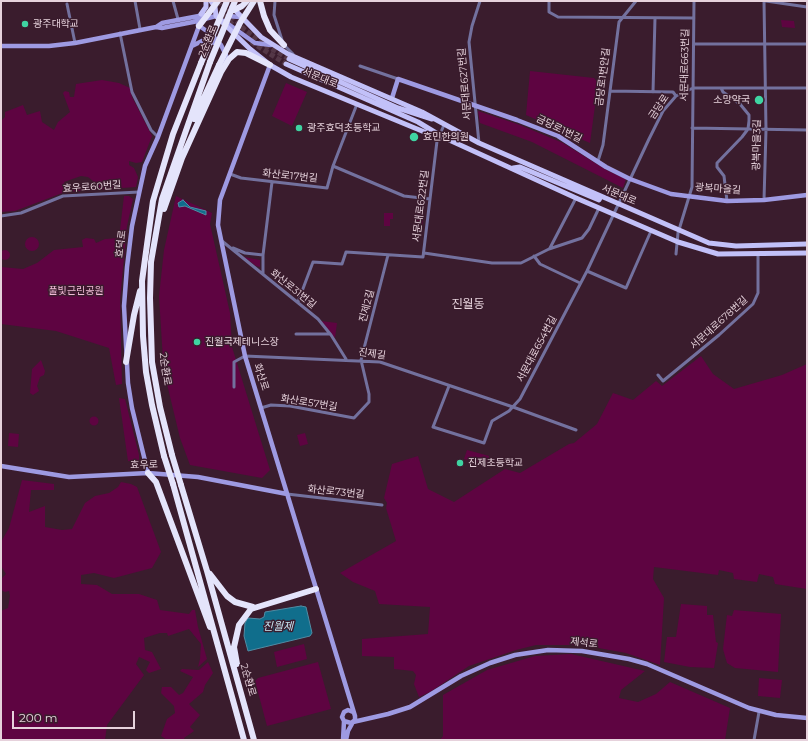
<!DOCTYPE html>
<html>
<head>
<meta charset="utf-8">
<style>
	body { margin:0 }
	#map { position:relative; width:808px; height:741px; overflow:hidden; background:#3a1c2d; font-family:Montserrat,sans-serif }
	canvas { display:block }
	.frame { position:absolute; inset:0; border:2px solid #e6d2dc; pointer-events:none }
	.scale { position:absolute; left:12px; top:711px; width:123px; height:18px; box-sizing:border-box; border:2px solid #e6d2dc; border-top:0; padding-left:5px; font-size:12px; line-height:14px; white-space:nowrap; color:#e6d2dc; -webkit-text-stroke:3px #3a1c2d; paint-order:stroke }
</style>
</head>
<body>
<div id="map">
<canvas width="808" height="741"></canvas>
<div class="frame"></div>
<div class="scale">200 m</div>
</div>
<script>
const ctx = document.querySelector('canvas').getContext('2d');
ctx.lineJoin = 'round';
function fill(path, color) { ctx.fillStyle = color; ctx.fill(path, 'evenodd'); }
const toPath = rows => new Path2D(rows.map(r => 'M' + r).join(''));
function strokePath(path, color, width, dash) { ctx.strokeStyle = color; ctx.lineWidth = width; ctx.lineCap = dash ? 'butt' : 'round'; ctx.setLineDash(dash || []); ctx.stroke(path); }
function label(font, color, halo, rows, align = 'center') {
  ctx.font = font + ' Montserrat,"Noto Sans KR",sans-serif'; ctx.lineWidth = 3; ctx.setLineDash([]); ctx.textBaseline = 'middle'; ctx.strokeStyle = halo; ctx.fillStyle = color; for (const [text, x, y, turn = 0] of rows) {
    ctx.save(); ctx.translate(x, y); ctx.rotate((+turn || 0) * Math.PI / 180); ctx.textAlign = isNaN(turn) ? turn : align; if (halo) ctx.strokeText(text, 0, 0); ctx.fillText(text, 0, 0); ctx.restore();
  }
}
fill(toPath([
	[781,20,794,21,795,28,782,27],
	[530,71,594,78,598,83,590,143,526,115],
	[102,80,119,83,130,88,132,97,152,136,142,162,136,163,129,161,129,165,134,168,138,177,136,187,65,192,15,211,1,212,1,121,5,117,5,112,23,105,27,115,40,111,42,122,54,130,58,122,70,112,63,93,65,91,69,92,70,97,74,97,76,84],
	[81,176,88,177,93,181,91,184,73,189,65,185,64,182],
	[286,83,307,92,292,126,272,116],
	[478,111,520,125,563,143,608,171,626,179,623,188,532,142,480,123],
	[124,196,129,196,133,199,127,226,120,300,122,384,116,385,109,348,56,331,1,324,1,267,23,269,37,263,54,250,83,247,82,240,86,238,94,239,96,243,105,239,119,238],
	[176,196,212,213,210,224,230,313,232,347,270,470,262,478,190,465,180,438,167,384,163,360,159,296,164,250],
	[384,213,393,213,393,219,390,219,390,226,384,226],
	[417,214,423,214,422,230,415,230],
	'25 244a7 7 0 1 1 14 0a7 7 0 1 1-14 0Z',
	'0 255a5 5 0 1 1 10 0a5 5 0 1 1-10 0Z',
	[244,257,260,260,260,267,256,266],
	[321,321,337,323,335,338,323,323],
	[701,356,713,374,734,389,782,375,807,364,807,589,775,584,773,577,759,574,757,582,734,579,733,573,719,570,718,575,654,567,653,579,664,598,660,665,626,653,582,645,536,645,516,650,469,666,430,692,419,697,414,684,416,675,413,671,394,669,394,657,362,656,362,639,428,634,430,607,379,604,375,591,353,582,340,573,396,541,386,508,387,503,384,498,392,464,418,456,428,489,454,502,505,469,520,473,569,444,574,443,597,424,613,393,633,400,656,381,662,386],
	[41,360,45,371,44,375,40,377,37,386,39,391,33,395,30,393,32,369],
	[119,398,125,399,139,455,139,460,134,462,128,461],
	'89.5 421a4.5 4.5 0 1 1 9 0a4.5 4.5 0 1 1-9 0Z',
	[9,433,19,434,18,447,8,446],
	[305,433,308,444,300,446,297,435],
	[467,450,489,456,488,465,464,459],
	[22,480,54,484,54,490,31,490,29,512,45,506,45,527,62,530,72,529,85,503,95,496,109,493,118,487,121,482,131,484,137,487,161,552,152,568,114,578,94,573,81,575,81,584,97,585,112,594,139,594,157,600,160,610,189,614,192,610,195,610,198,627,207,659,198,667,200,659,201,644,189,629,168,636,167,633,160,633,144,638,145,650,152,652,161,669,149,673,146,670,150,662,139,657,136,664,144,675,107,725,105,740,1,740,1,611,8,608,10,596,9,591,5,592,1,590,1,579,6,574,1,566,1,542,9,528],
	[681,604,707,606,707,615,713,615,716,642,718,643,714,668,690,667,664,662,667,637,676,637],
	[734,610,781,614,778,672,735,668,727,663,723,649,727,615,732,616],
	[304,644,307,659,277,667,274,652],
	[571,654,645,671,621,690,619,698,638,702,656,694,670,682,730,708,725,740,440,740,443,736,443,695,487,670,535,656],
	[208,662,213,673,205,685,203,692,189,704,200,715,190,727,194,731,184,738,185,740,167,740,161,736,167,719,175,713,174,706,161,693,162,687,171,687,179,695,183,693,193,677,180,671,182,669,199,670],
	[318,662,331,709,267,726,255,681,258,678],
	[759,678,782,680,780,698,758,696]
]), '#5e0441');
const water = toPath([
	[183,200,190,207,206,211,206,215,185,206,179,207,178,203,183,200],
	[301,606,306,607,312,633,310,636,248,651,244,636,245,623,248,618,260,619,264,617,265,612,301,606]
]);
fill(water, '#106e8c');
strokePath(water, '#508ca4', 1);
strokePath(toPath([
	[218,1,227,18,237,30],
	[225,2,231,15,244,29,267,46,289,59],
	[251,42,286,64]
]), '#543747', 5, [5, 2.5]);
strokePath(toPath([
	[135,1,140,29],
	[173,1,178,19],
	[275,1,274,15,282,40],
	[549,1,549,12,558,17,694,18],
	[764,1,766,130,764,200],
	[766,1,807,7],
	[67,4,75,43],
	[120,33,132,92,151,130,158,137],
	[694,44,807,44],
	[284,45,293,54],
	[360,66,398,79],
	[721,88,723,92,740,104,749,115,749,121,748,129,742,137,717,163,717,167,724,176,727,201],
	[610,91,673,92,676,96],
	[653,92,655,18],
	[692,128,807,130],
	[479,143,469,42,472,26,480,1],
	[598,161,603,145,619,22,636,1],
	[333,166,404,196,430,199],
	[230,174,241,178,327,188,333,166,357,104],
	[1,216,21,213,63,196,139,192],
	[222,241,318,319,331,335,346,359],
	[233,248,245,253,263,255],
	[550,248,576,198],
	[424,253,492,263,521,263,549,249,582,238,589,229,599,208],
	[676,254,678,233,692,187,694,1],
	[534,256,540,264,580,283],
	[587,271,626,288,651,231],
	[263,274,263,255,272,182],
	[298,302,313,262,342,264,346,252,423,257,437,141,444,125],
	[296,334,330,334],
	[658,375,663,381,719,335,753,304,758,293,758,255],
	[449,386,433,427,484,443,492,421,509,411,520,399,587,271,649,139,663,111,676,96,693,88,807,88],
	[234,387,234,362,245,356,380,362,513,407,576,430],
	[261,408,271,405,290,406,354,418,369,402,369,394,361,360,388,255],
	[287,494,382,505],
	[754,740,759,712]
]), '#73719e', 3);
strokePath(toPath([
	[228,16,240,17],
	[224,21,255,43,271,45],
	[198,25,211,34,221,45,226,55,224,65],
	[156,27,162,23,204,15],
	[1,46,49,46,75,43,156,27,162,28,193,22,216,16],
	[192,46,204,40,219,44],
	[270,65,220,200,218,225,245,356,355,716,355,720,351,723,344,721,342,717,344,712,348,710,353,712],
	[392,98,398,79,517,120,558,136,606,167,630,179,671,194,727,201,764,200,807,195],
	[1,466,69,477,148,473,198,477,287,494],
	[148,473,132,408,128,383,124,306,127,267,132,226,145,166,158,137,199,26],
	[343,740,344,721],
	[346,740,348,731,353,722,388,714,410,707,461,676,490,663,515,655,548,650,582,651,629,659,647,664,749,708,776,715,807,718]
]), '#9e9ae2', 4.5);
strokePath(toPath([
	[211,1,215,7,216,16,250,49,270,65,291,77,439,138,447,139,576,198,678,242,718,254,807,253],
	[232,7,261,37,288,54,422,112,479,143,709,243,736,246,807,244],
	[201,14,206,7,206,1],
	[289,59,398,108,432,119],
	[286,64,418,122,446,139],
	[513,168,520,167,599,200,600,198,597,196]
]), '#c2c0f8', 5);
strokePath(toPath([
	[260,1,264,16,270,30,284,45],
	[234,10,242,6,247,1],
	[199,26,218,1],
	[194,119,219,65],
	[164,209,182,158,221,72,229,59,237,52,246,53,270,65],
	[126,362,134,315,140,291],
	[172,455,160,407,152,362,150,298,151,262,162,199,210,62],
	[164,456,152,405,146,372,143,336,142,281,153,201,173,134,201,63],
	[148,473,156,482,210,627],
	[173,484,244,740],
	[181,485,207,571,254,740],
	[210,574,227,596,235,602,253,607],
	[237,664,234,647,239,625,251,609,316,589]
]), '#e4e4fb', 6);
strokePath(toPath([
	[210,62,235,1],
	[201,63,227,1],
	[219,65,240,23,254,1],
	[172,455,181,485],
	[164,456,173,484]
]), '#e4e4fb', 6);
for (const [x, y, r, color] of [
	[25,24,4,"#3fd4a2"],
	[759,100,5,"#3fd4a2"],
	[299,128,4,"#3fd4a2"],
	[414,137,5,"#3fd4a2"],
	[197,342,4,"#3fd4a2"],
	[460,463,4,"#3fd4a2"]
]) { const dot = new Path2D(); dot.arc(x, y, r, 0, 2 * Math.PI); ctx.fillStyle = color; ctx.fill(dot); strokePath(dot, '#3a1c2d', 1.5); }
label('10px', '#e6d2dc', '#3a1c2d', [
	["광주대학교",33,24],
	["소망약국",750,100,"right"],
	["광주효덕초등학교",307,128],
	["효민한의원",423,137],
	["진월국제테니스장",205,342],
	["진제초등학교",468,463]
], 'left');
label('10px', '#e6d2dc', '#3a1c2d', [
	["2순환로",208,41,-68],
	["서문대로663번길",685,65,-89],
	["금당로1번안길",603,77,-83],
	["서문대로",320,78,22],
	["서문대로627번길",465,84,-95],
	["금당로",659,107,-56],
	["금당로1번길",559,129,26],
	["광복마을3길",757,145,-89],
	["화산로17번길",290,176,6],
	["효우로60번길",92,187,-4],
	["광복마을길",718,189,4],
	["서문대로",619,195,23],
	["서문대로622번길",421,206,-83],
	["효덕로",121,244,-83],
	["화산로31번길",293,289,39],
	["진제2길",367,306,-76],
	["서문대로678번길",719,323,-42],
	["서문대로654번길",537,349,-62],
	["진제길",372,354,8],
	["2순환로",165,369,82],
	["화산로",261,377,72],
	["화산로57번길",309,403,9],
	["효우로",144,465,-1],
	["화산로73번길",336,492,6],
	["제석로",584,643,6],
	["2순환로",248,680,74]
]);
label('10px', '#f1bad7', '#3a1c2d', [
	["풀빛근린공원",76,291]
]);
label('italic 11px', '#c8e6f3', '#3a1c2d', [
	["진월제",278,627]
]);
label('12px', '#e6d2dc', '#3a1c2d', [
	["진월동",468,304]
]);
</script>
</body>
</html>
